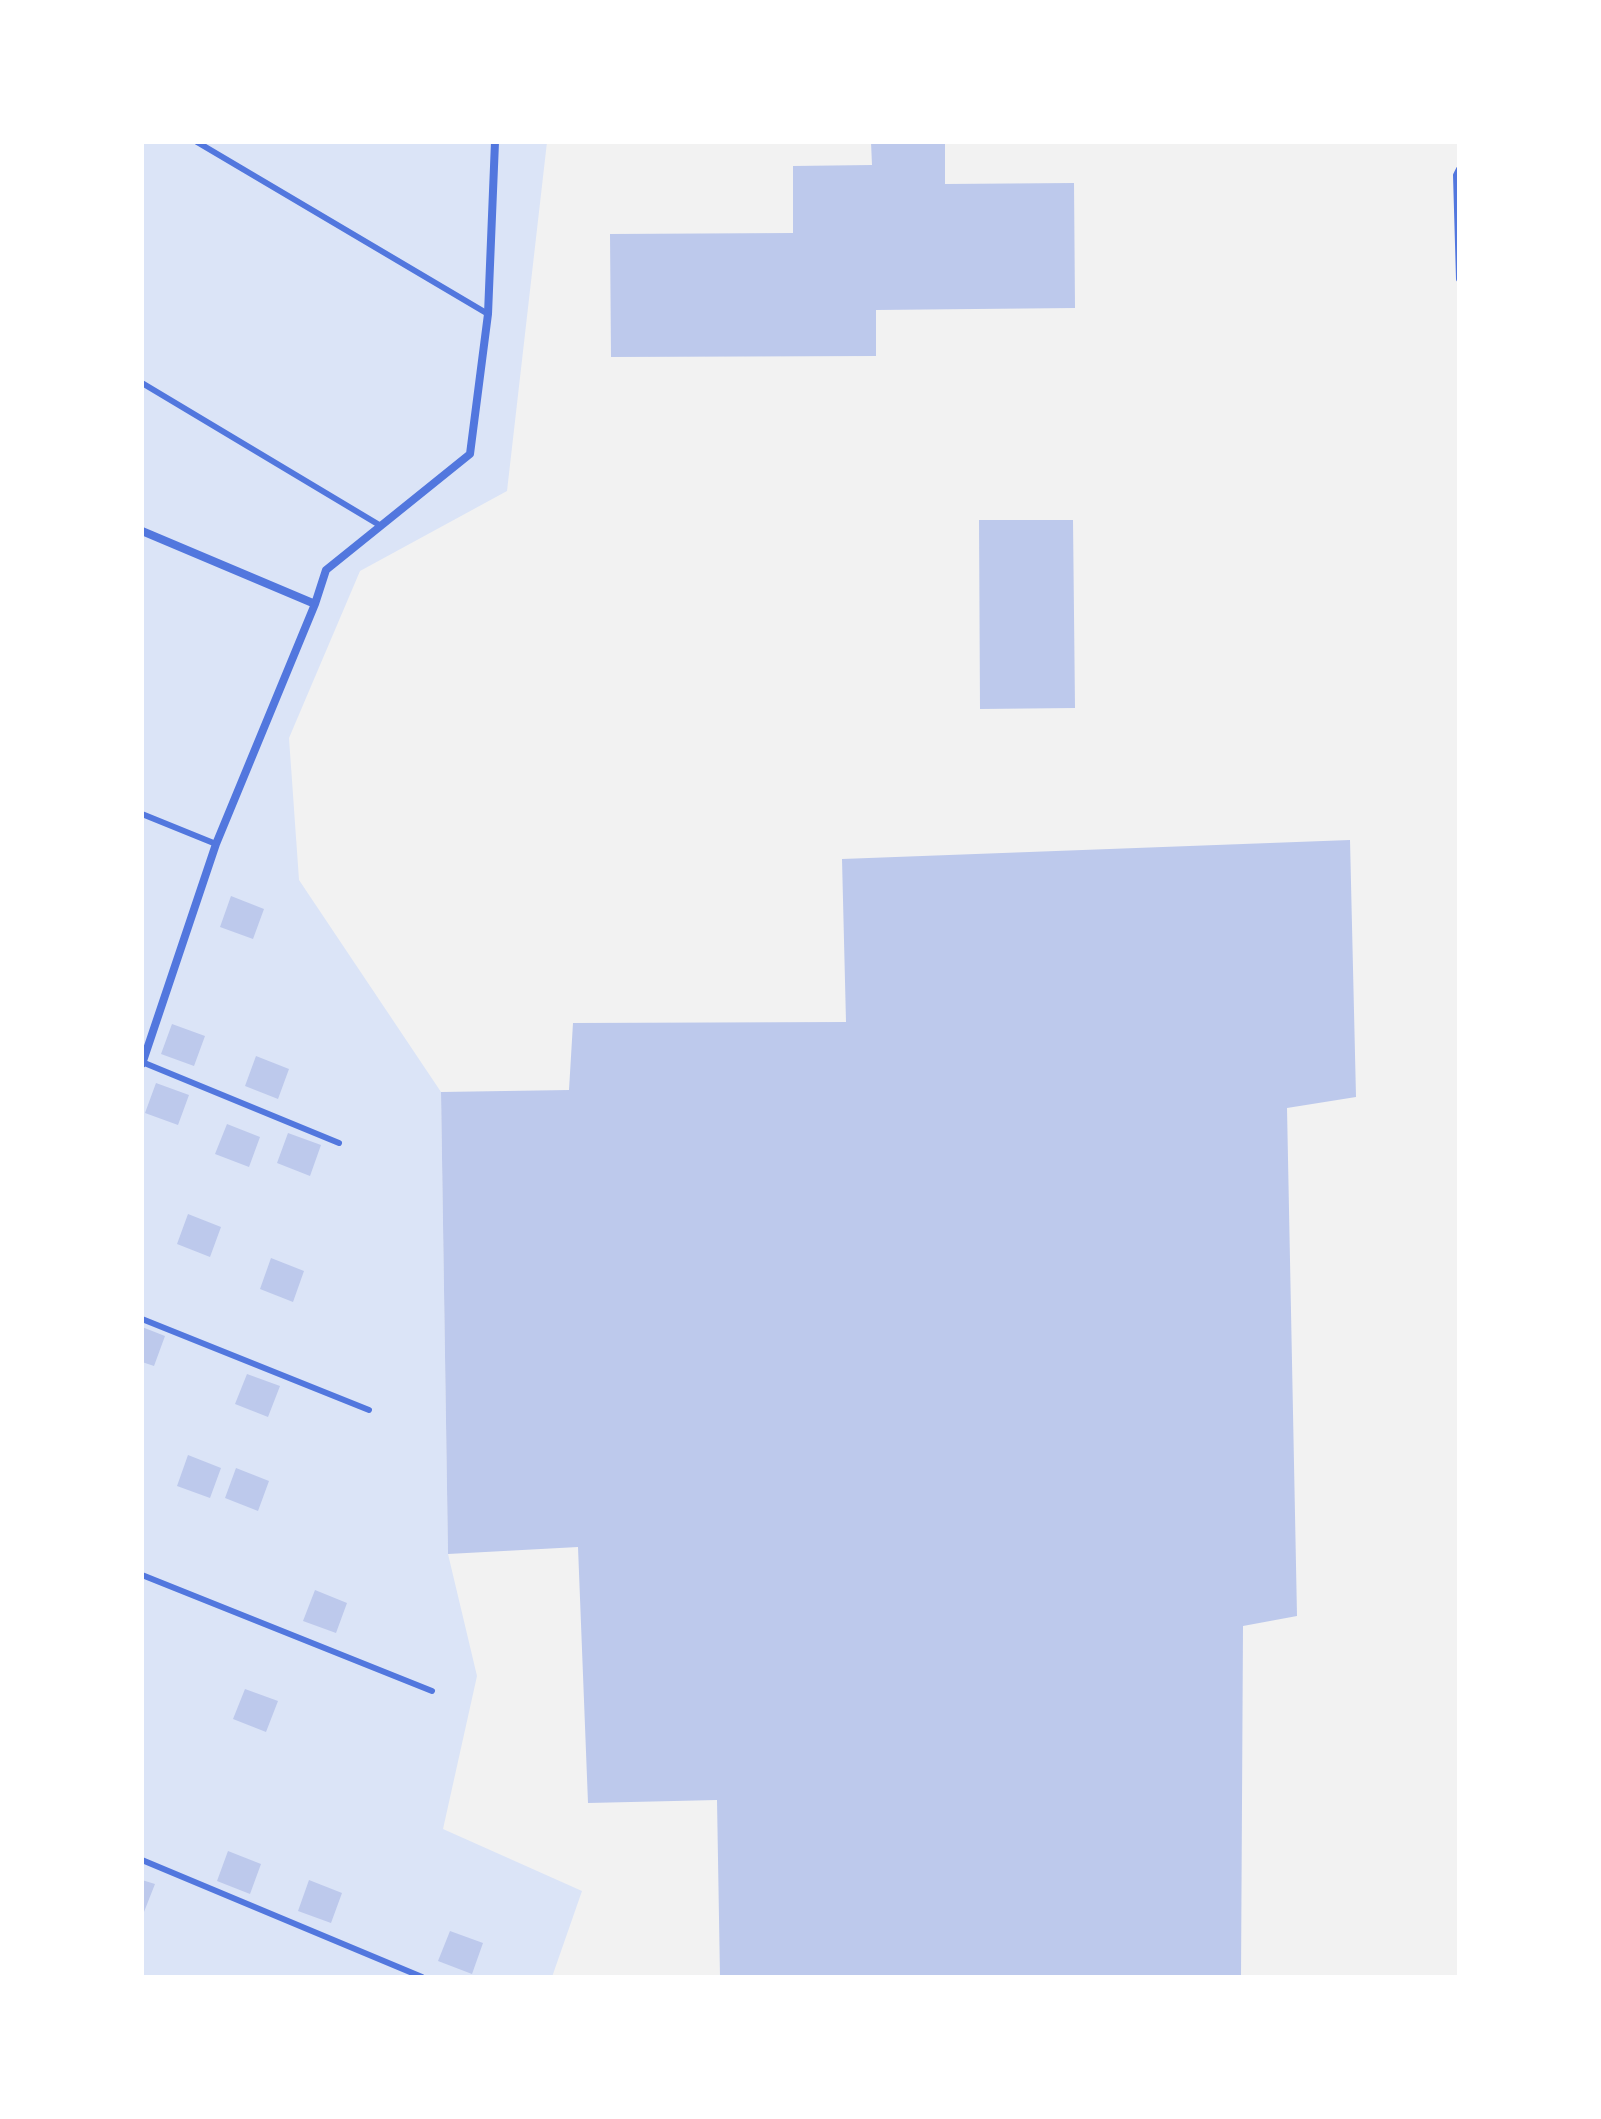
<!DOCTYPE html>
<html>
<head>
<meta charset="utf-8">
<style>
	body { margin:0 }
	#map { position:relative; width:1601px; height:2119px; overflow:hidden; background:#f2f2f2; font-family:Merriweather,serif }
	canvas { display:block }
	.frame { position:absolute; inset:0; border:144px solid #fff; pointer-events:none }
</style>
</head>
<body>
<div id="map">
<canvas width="1601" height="2119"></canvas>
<div class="frame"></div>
</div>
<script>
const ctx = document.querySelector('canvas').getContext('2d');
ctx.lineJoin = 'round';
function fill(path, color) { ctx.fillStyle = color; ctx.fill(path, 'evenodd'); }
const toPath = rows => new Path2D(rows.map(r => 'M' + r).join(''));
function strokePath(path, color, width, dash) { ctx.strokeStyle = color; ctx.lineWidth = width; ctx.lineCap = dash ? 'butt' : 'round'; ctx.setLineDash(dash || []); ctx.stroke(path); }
fill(toPath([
	[142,142,547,142,507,491,360,571,289,738,299,880,441,1092,448,1554,477,1676,443,1829,582,1891,552,1977,142,1977]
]), '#dbe4f7');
fill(toPath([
	[871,142,945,142,945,184,1074,183,1075,308,876,310,876,356,611,357,610,234,793,233,793,166,872,165],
	[979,520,1073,520,1075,708,980,709],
	[1350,840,1356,1097,1287,1108,1297,1616,1243,1626,1241,1977,720,1977,717,1800,588,1803,578,1547,448,1554,441,1092,569,1090,573,1023,846,1022,842,859],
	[231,896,264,909,253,939,220,927],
	[172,1024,205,1036,194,1066,161,1054],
	[256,1056,289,1069,278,1099,245,1086],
	[156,1083,189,1095,178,1125,145,1113],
	[227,1124,260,1137,249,1167,215,1154],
	[288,1133,321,1145,310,1176,277,1163],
	[188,1214,221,1227,210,1257,177,1244],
	[271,1258,304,1271,293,1302,260,1289],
	[142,1327,165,1336,154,1366,142,1362],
	[247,1374,280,1386,268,1417,235,1404],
	[188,1455,221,1468,210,1498,177,1486],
	[236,1468,269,1481,258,1511,225,1498],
	[315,1590,347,1603,336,1633,303,1621],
	[245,1689,278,1701,266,1732,233,1719],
	[228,1851,261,1864,250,1894,217,1881],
	[142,1880,155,1884,142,1917],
	[309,1880,342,1893,331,1923,298,1911],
	[450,1931,483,1943,472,1974,438,1961]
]), '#bdc9ec');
strokePath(toPath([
	[197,142,488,314],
	[1459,169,1456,175,1459,279],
	[142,383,381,526],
	[142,814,216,844],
	[142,1062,339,1143],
	[142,1319,369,1410],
	[142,1575,432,1691],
	[142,1860,422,1977]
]), '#5277de', 6);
strokePath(toPath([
	[142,531,315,604],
	[142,1064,216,844,315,604,326,570,470,454,488,314,495,142]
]), '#5277de', 8);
</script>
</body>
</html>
